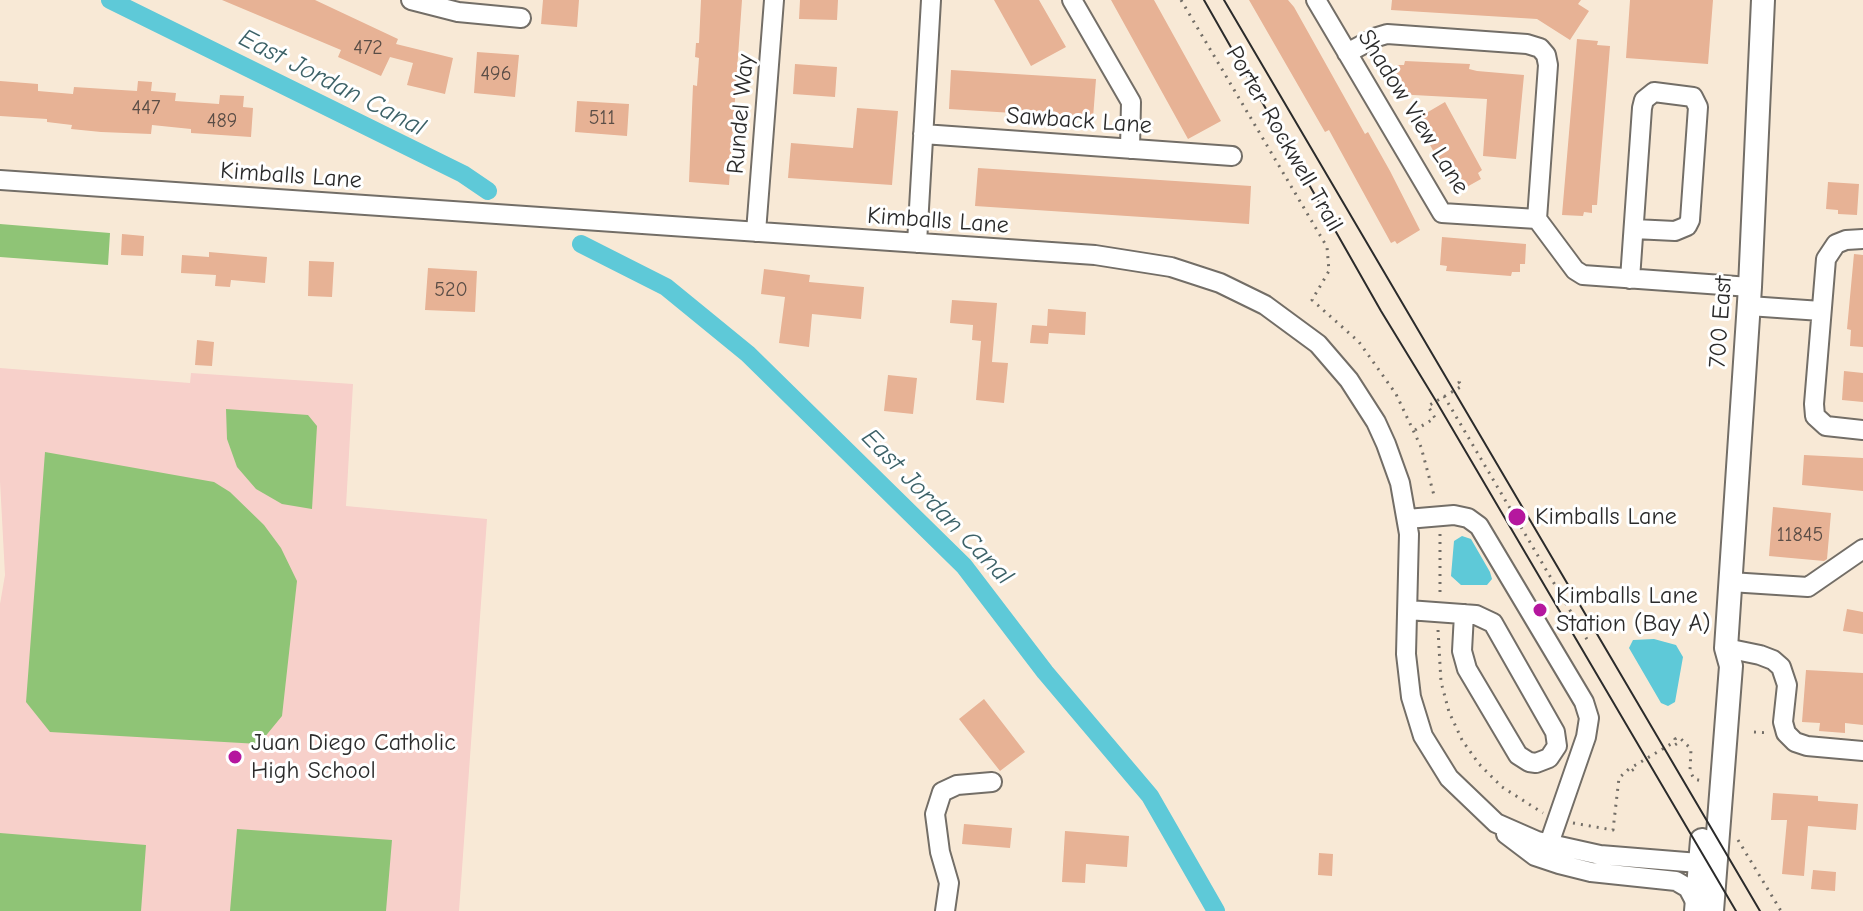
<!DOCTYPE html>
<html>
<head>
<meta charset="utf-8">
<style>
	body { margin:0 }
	canvas { display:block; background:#f8e9d6 }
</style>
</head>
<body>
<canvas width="1863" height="911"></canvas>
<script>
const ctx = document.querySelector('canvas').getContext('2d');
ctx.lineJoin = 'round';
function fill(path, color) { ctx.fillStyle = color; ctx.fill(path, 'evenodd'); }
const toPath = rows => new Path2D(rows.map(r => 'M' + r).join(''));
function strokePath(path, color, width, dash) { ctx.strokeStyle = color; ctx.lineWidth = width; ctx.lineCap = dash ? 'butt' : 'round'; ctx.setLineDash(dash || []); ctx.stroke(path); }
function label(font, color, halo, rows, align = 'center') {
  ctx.font = font + ' "Comic Neue",sans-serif'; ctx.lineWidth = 6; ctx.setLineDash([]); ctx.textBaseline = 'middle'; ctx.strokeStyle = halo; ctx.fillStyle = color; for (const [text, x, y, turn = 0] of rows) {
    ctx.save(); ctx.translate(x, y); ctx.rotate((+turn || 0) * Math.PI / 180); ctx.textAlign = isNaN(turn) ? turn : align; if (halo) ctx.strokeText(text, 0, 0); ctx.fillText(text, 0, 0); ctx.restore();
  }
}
fill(toPath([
	[0,368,190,383,191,373,353,384,346,506,487,519,459,911,0,911,0,604,5,575,0,481]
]), '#f7d0ca');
fill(toPath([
	[0,224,110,233,108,265,0,257],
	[226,409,308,415,317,426,312,509,282,504,256,489,237,467,227,439],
	[45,452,214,482,230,492,264,525,281,548,297,581,282,716,259,744,50,732,26,702],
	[237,829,392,840,386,911,230,911],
	[0,833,146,845,141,911,0,911]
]), '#8fc476');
fill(toPath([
	[1462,536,1471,539,1490,572,1492,579,1487,585,1461,585,1451,576,1454,541],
	[1654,639,1676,645,1683,657,1675,702,1668,706,1661,703,1629,648,1633,640]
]), '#5ec9d8');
strokePath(toPath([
	[110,0,463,174,488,191],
	[581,244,666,287,748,354,964,566,1045,672,1150,796,1216,911]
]), '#5ec9d8', 18);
fill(toPath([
	[222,0,315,0,398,39,396,44,453,58,445,94,407,85,413,63,390,57,381,76,338,57,341,50],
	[543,0,579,0,577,27,541,24],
	[701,0,742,0,729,185,689,182,693,85,697,86,699,58,695,57,696,43,699,43],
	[800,0,838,0,837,20,799,19],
	[994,0,1039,0,1066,47,1031,66],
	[1111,0,1154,0,1221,121,1188,139],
	[1249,0,1288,0,1294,7,1365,134,1368,132,1390,171,1420,230,1397,244,1395,241,1391,243,1329,130,1325,132],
	[1392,0,1581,0,1578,4,1589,11,1570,40,1537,19,1391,10],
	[1630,0,1713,0,1708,64,1626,58],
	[1577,39,1598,41,1597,45,1610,46,1597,205,1592,205,1592,213,1584,212,1583,216,1562,215],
	[477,52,519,55,515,97,474,93],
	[1405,61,1470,64,1469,69,1477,71,1524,75,1516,159,1483,156,1487,99,1395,94,1397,65,1404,65],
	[795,64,837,67,835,97,793,94],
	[951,70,1096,79,1093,118,949,109],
	[0,81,38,84,38,91,73,94,74,87,137,91,138,81,152,82,151,91,176,93,175,101,219,104,220,95,244,96,243,107,253,108,251,137,191,133,191,129,152,125,151,134,101,132,71,129,72,125,47,122,47,119,0,116],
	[577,101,629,104,627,136,575,132],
	[1445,102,1482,170,1478,173,1481,179,1456,193,1416,119],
	[857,108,898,111,892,185,788,178,791,143,853,148],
	[978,168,1251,186,1249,224,975,206],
	[1828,182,1859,184,1857,215,1838,214,1838,210,1826,209],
	[122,234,144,236,143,256,121,255],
	[1442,237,1526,244,1525,264,1520,264,1520,272,1512,272,1511,276,1446,271,1447,266,1440,265],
	[209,252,267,257,265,283,231,280,230,287,215,286,216,275,181,273,182,255,209,257],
	[1854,254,1863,255,1863,347,1850,346,1851,330,1847,329],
	[309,261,334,262,332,297,308,296],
	[428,268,477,271,475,312,425,310],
	[764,269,810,275,809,282,864,287,861,319,812,314,809,347,779,343,785,297,761,294],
	[952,300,997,303,992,362,1008,363,1004,403,976,400,981,341,972,340,973,325,950,323],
	[1048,309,1086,312,1085,335,1049,333,1048,344,1030,343,1032,325,1047,326],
	[197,340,214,342,212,366,195,365],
	[1844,371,1863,373,1863,402,1842,400],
	[888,375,917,378,913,414,884,411],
	[1804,455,1863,458,1863,491,1802,485],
	[1773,507,1831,513,1827,559,1824,561,1769,556],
	[1847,609,1863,612,1863,634,1843,631],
	[1806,670,1863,673,1863,725,1845,723,1845,733,1819,731,1820,723,1802,722],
	[984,699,1025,752,1000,771,959,719],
	[1773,793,1818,796,1818,801,1858,804,1856,830,1808,826,1804,876,1782,874,1787,820,1771,820],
	[964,824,1012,828,1010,848,962,844],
	[1065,831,1129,836,1127,867,1086,864,1085,883,1062,882],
	[1319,853,1333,854,1332,876,1318,875],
	[1813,870,1836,872,1835,891,1811,889]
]), '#e7b295');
const minor = toPath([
	[411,0,458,12,521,18],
	[1072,0,1131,102,1130,149],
	[1316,0,1442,213,1537,219],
	[1347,53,1377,37,1387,34,1527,44,1540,48,1546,55,1548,65,1537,219],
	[923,134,1232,156],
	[0,180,1095,255,1171,267,1220,283,1265,305,1318,344,1349,380,1376,422,1386,444,1400,483,1409,534,1406,654,1411,697,1423,736,1449,778,1496,823,1537,841,1600,855,1711,864],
	[1537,219,1575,270,1583,275,1750,287],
	[756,232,774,0],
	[1863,239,1846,240,1836,244,1826,259,1814,404,1815,416,1826,426,1863,430],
	[917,243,931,0],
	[1630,279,1642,108,1644,100,1654,92,1693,97,1698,107,1690,220,1687,226,1675,231,1634,229],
	[1749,306,1821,311],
	[1407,519,1454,515,1468,518,1479,526,1584,702,1589,718,1586,737,1551,838],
	[1730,582,1808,587,1863,549],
	[1408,610,1476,615,1493,623,1555,732,1557,746,1549,758,1536,763,1529,762,1518,755,1467,669,1462,651,1464,614],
	[1726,648,1760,655,1773,660,1781,667,1787,685,1783,722,1786,733,1795,742,1807,746,1863,751],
	[1506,834,1535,856,1559,864,1591,872,1676,881,1688,888,1697,905],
	[945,911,949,883,940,852,935,814,942,792,957,785,992,782]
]);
const major = toPath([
	[1696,911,1702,840],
	[1712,911,1731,666,1726,648,1750,287,1763,0]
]);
strokePath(minor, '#736e67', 22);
strokePath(major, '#736e67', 26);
strokePath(toPath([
	[1181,0,1327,247,1329,271,1312,300,1359,342,1396,394,1421,447,1435,499],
	[1444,396,1588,641],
	[1415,430,1435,418,1428,406,1462,386,1459,382,1461,380],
	[1440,534,1440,595],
	[1438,630,1441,682,1449,712,1462,740,1479,764,1502,787,1543,813],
	[1754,732,1770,733],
	[1573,823,1613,830,1619,778,1630,768,1631,771,1636,768,1634,766,1671,744,1673,746,1678,743,1675,739,1679,737,1691,749,1690,771,1694,779,1702,781],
	[1738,840,1781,911]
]), '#736e67', 3, [2, 6]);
strokePath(minor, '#fff', 18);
strokePath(major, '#fff', 22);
strokePath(toPath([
	[1204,0,1381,311,1436,401,1736,911],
	[1224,0,1760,911]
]), '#2b2b2b', 2);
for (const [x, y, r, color] of [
	[1517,517,10,"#b5179e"],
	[1540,610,8,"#b5179e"],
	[235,757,8,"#b5179e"]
]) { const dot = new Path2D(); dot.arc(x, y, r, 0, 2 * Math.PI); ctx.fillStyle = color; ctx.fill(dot); strokePath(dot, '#fff', 3); }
label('20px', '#5a4d46', null, [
	["472",368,48],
	["496",496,74],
	["447",146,108],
	["511",602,118],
	["489",222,121],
	["520",451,290],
	["11845",1800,535]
]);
label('24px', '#2b2b2b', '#fff', [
	["Shadow View Lane",1413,112,58],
	["Rundel Way",741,114,-85],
	["Sawback Lane",1079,121,4],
	["Porter Rockwell Trail",1284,139,60],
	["Kimballs Lane",291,176,4],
	["Kimballs Lane",938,221,4],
	["700 East",1721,322,-86]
]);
label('24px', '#2b2b2b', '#fff', [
	["Kimballs Lane",1535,517],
	["Kimballs Lane",1556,596],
	["Station (Bay A)",1556,624],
	["Juan Diego Catholic",251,743],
	["High School",251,771]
], 'left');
label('italic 26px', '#3d6268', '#fff', [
	["East Jordan Canal",332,83,27],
	["East Jordan Canal",937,507,46]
]);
</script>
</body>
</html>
